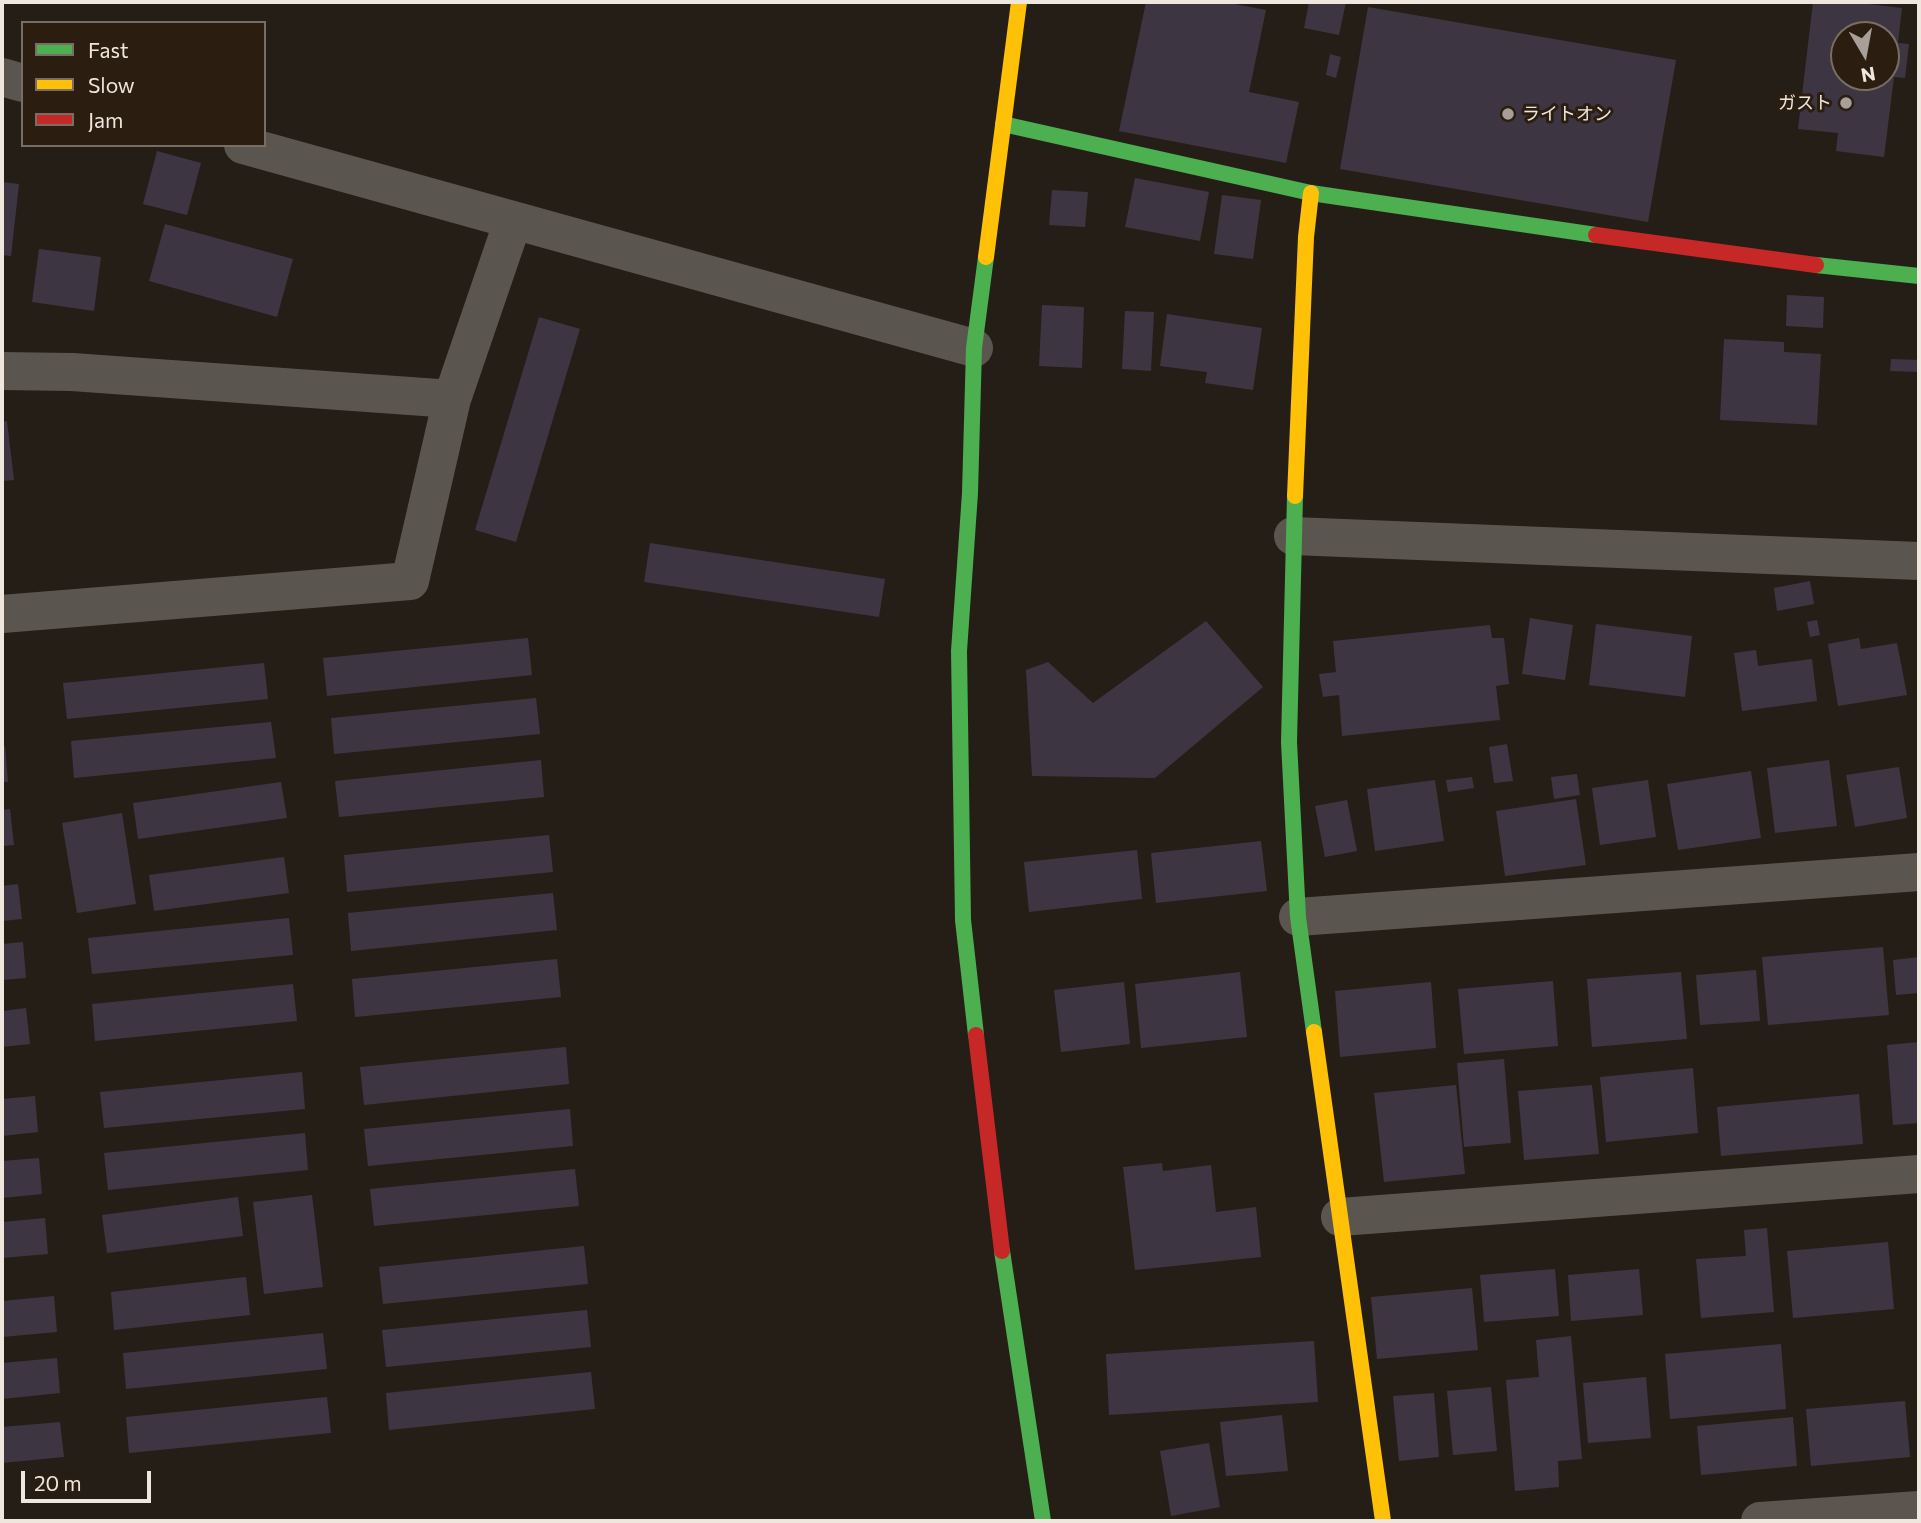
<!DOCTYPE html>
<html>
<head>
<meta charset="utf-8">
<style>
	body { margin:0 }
	#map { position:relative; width:1921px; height:1523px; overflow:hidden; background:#251e17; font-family:Commissioner,sans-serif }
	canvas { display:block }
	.frame { position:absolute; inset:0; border:4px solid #efe6de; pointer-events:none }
	.legend { position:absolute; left:21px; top:21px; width:245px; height:126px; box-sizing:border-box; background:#2b1e11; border:2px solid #796e63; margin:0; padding:9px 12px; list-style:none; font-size:21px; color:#efe6de }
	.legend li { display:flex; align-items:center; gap:14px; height:35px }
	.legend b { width:35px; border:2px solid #796e63 }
	.north { position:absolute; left:1830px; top:21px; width:70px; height:70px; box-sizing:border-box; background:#2b1e11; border:2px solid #796e63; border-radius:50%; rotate:170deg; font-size:19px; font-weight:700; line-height:28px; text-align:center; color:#efe6de }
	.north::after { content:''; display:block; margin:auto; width:24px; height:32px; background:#a8a098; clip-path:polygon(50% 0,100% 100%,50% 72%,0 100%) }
	.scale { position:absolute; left:21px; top:1471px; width:130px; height:32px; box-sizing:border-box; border:4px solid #efe6de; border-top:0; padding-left:9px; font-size:21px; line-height:24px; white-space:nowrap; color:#efe6de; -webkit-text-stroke:5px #2b1e11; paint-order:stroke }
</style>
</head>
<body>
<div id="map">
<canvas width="1921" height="1523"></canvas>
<div class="frame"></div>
<ul class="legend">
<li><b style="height:9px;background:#4caf50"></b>Fast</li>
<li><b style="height:9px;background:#ffc107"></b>Slow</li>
<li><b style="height:9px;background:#c62828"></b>Jam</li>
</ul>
<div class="north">N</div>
<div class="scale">20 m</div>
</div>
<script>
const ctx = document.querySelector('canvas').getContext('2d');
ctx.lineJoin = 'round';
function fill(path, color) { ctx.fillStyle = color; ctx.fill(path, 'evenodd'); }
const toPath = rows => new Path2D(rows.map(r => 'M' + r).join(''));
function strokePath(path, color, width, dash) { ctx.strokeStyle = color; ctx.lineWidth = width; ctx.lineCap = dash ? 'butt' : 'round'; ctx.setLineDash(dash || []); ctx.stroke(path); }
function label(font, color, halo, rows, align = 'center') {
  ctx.font = font + ' Commissioner,"Noto Sans JP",sans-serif'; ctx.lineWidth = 6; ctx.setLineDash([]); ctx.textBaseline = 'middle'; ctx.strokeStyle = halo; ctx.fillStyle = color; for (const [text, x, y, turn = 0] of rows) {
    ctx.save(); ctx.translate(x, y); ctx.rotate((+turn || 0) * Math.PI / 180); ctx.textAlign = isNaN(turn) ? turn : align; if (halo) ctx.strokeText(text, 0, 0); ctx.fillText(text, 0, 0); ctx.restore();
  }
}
fill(toPath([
	[1146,2,1224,2,1266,10,1249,92,1299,102,1286,163,1119,131],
	[1309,2,1346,2,1339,35,1304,28],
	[1813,2,1852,2,1902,8,1898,43,1909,44,1905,78,1894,77,1884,157,1836,151,1838,133,1798,129],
	[1844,35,1886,35,1886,77,1844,77],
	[1368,7,1676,60,1648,222,1340,169],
	[1330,54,1341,57,1336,78,1326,75],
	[157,151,201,163,187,215,143,204],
	[1135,178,1209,192,1200,241,1125,227],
	[2,182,19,184,11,256,2,255],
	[1052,190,1088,192,1085,227,1049,225],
	[1222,195,1261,200,1253,259,1214,254],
	[165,224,293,259,277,317,149,281],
	[39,249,101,257,94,311,32,302],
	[1787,295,1824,297,1823,328,1786,326],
	[1042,305,1084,307,1082,368,1039,366],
	[1125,311,1154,312,1151,371,1122,369],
	[1167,314,1262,328,1253,390,1205,383,1207,372,1160,366],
	[539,317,580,329,516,542,475,530],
	[1724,339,1784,342,1784,352,1821,354,1817,425,1720,420],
	[1891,359,1919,360,1919,372,1890,371],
	[7,421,14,480,2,481,2,422],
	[650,543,885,579,879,617,644,582],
	[1810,581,1814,604,1777,611,1774,588],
	[1530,618,1573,625,1565,680,1522,674],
	[1817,620,1820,635,1810,637,1807,622],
	[1206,621,1263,687,1155,778,1032,776,1026,670,1048,662,1093,703],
	[1596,624,1692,636,1685,697,1589,685],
	[1490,625,1492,638,1504,638,1509,684,1496,686,1500,720,1342,736,1339,695,1323,697,1319,674,1336,672,1333,641],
	[528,638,532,675,327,696,323,658],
	[1859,638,1861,649,1897,643,1907,695,1838,706,1828,644],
	[1756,650,1758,666,1812,659,1817,701,1742,711,1734,653],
	[264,663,268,699,67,719,63,683],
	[536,698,540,734,334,754,331,718],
	[271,722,276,758,74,778,71,741],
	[1507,744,1513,781,1494,783,1489,747],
	[5,746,8,782,2,782,2,747],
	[541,760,544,797,339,817,335,781],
	[1829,760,1837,826,1775,833,1767,768],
	[1899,767,1907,818,1855,827,1846,775],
	[1751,771,1761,838,1678,850,1667,784],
	[1577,774,1580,795,1554,799,1551,777],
	[1472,777,1474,788,1448,792,1446,780],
	[1435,780,1444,841,1375,851,1367,789],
	[1648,780,1656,837,1600,845,1592,788],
	[281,782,287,818,138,839,133,803],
	[1576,799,1586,865,1505,876,1496,811],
	[1347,800,1357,851,1325,857,1315,806],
	[10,809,14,845,2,846,2,810],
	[122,813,136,904,77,913,62,823],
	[549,835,553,872,347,892,344,855],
	[1261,841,1267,891,1156,903,1151,853],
	[1137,850,1142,899,1029,912,1024,862],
	[284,857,289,893,154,911,149,875],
	[18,884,22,919,2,921,2,886],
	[553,893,557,930,351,951,348,913],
	[289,918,293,955,92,974,88,938],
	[23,942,26,978,2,980,2,944],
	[1883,947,1889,1015,1768,1025,1762,957],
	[1919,957,1919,993,1896,995,1893,960],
	[557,959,561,997,355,1017,352,979],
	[1756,970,1760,1021,1700,1025,1696,975],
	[1240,972,1247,1037,1141,1048,1135,984],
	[1681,972,1687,1039,1592,1047,1587,979],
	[1553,981,1558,1046,1464,1054,1458,989],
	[1124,982,1130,1044,1061,1052,1054,990],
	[1431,982,1436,1048,1340,1057,1335,991],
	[293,984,297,1021,95,1041,92,1004],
	[26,1008,30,1044,2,1047,2,1011],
	[1919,1042,1919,1123,1893,1125,1887,1045],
	[566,1047,569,1084,364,1105,360,1067],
	[1504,1059,1511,1143,1464,1147,1457,1063],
	[1693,1068,1698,1133,1606,1142,1600,1077],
	[302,1072,305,1109,104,1128,100,1092],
	[1456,1085,1465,1174,1384,1182,1374,1093],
	[1592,1085,1599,1154,1524,1160,1518,1091],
	[1859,1094,1863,1144,1721,1156,1717,1107],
	[35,1096,38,1132,2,1136,2,1099],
	[570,1109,573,1146,368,1166,364,1129],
	[305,1133,308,1170,108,1190,104,1153],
	[39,1158,42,1194,2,1198,2,1161],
	[1162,1163,1163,1171,1211,1165,1216,1212,1256,1207,1261,1257,1135,1270,1123,1167],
	[575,1169,579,1206,374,1226,370,1189],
	[312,1195,323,1287,264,1294,253,1202],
	[238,1197,243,1236,107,1253,102,1215],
	[45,1218,48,1254,2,1258,2,1222],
	[1767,1228,1774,1312,1701,1318,1696,1259,1746,1256,1744,1230],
	[1888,1242,1894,1309,1793,1318,1787,1251],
	[584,1246,588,1284,383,1304,379,1267],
	[1555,1269,1559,1316,1484,1322,1480,1275],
	[1639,1269,1643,1315,1571,1321,1568,1275],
	[246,1277,250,1315,114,1330,111,1292],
	[1472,1288,1478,1350,1377,1359,1371,1297],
	[54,1296,57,1332,2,1337,2,1301],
	[587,1310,591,1347,386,1367,382,1330],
	[323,1333,327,1369,126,1389,123,1353],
	[1571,1336,1582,1459,1558,1461,1559,1487,1515,1491,1506,1380,1539,1377,1536,1340],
	[1314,1341,1318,1402,1109,1415,1106,1354],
	[1781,1344,1786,1409,1670,1419,1665,1354],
	[57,1358,60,1393,2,1399,2,1363],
	[591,1372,595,1409,389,1430,386,1393],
	[1646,1377,1651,1438,1588,1443,1583,1383],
	[1491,1387,1497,1451,1453,1455,1447,1391],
	[1434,1393,1439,1457,1399,1461,1393,1396],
	[327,1397,331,1433,129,1453,126,1417],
	[1905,1401,1910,1457,1811,1466,1806,1409],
	[1282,1415,1288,1471,1226,1476,1220,1422],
	[1793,1417,1797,1466,1701,1475,1697,1426],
	[60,1422,64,1457,2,1463,2,1427],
	[1209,1443,1220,1507,1171,1516,1160,1451]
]), '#3d3642');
strokePath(toPath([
	[2,77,23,83],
	[243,145,974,348],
	[2,371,72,372,452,399],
	[1293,536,1919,561],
	[2,614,410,581,452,399,513,221],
	[1298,917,1919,872],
	[1340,1217,1919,1174],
	[1760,1521,1919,1510]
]), '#5b5550', 38);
strokePath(toPath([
	[1003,124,1311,193,1596,235],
	[1816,265,1919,276],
	[1295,496,1289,742,1298,917,1314,1032],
	[976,1035,963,920,959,651,970,493,974,348,986,257],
	[1002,1251,1043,1521]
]), '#4caf50', 16);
strokePath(toPath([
	[986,257,1019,2],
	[1295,496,1306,237,1311,193],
	[1314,1032,1383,1521]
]), '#ffc107', 16);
strokePath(toPath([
	[1596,235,1816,265],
	[976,1035,1002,1251]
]), '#c62828', 16);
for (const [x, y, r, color] of [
	[1846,103,7,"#a8a098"],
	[1508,114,7,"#a8a098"]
]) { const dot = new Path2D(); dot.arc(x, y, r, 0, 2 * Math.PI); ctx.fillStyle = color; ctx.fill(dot); strokePath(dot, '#2b1e11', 2.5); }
label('18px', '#efe6de', '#2b1e11', [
	["ガスト",1832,103],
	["ライトオン",1522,114,"left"]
], 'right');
</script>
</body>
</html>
